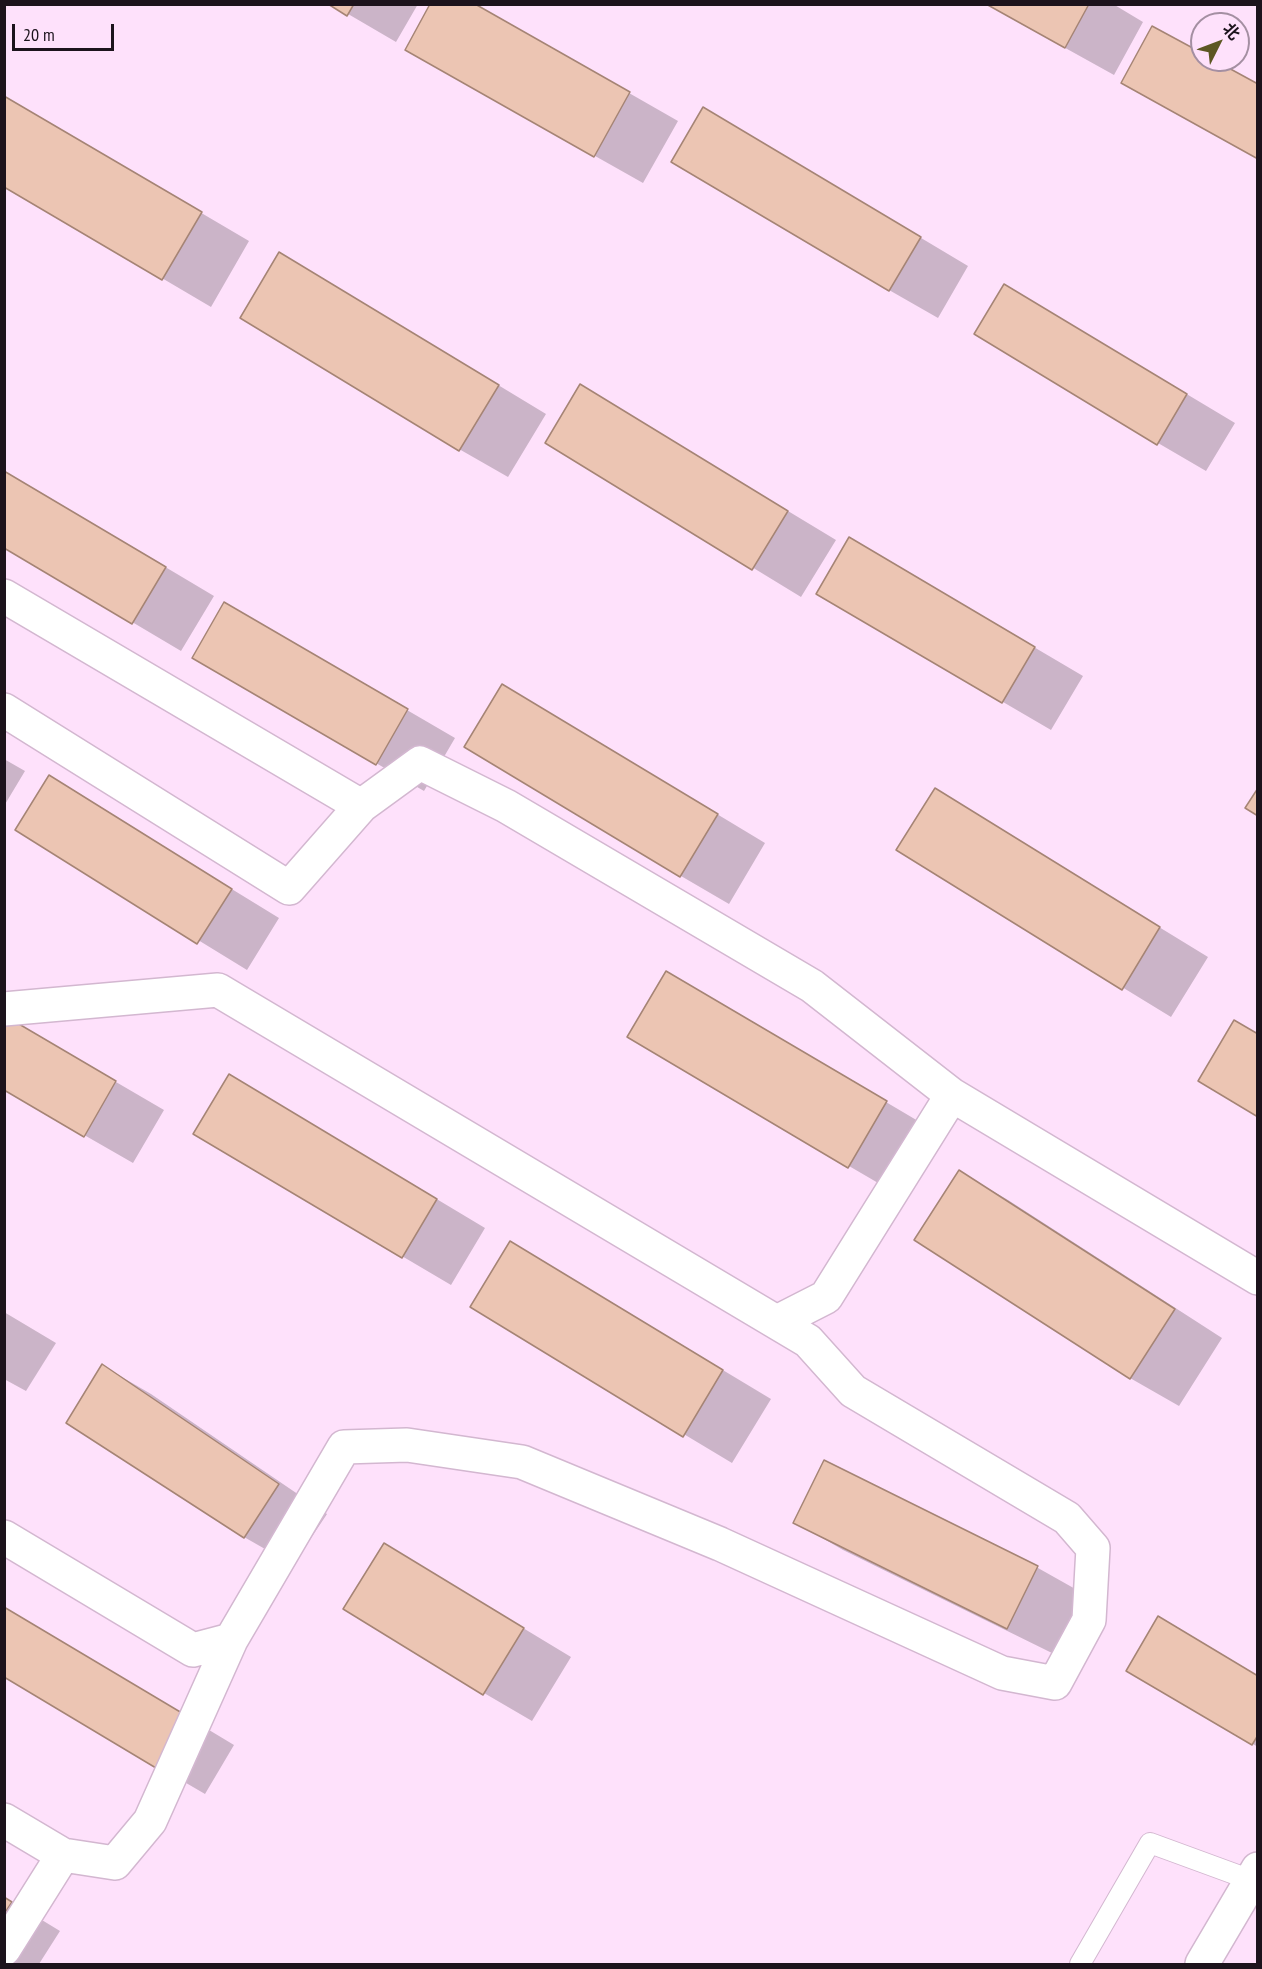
<!DOCTYPE html>
<html>
<head>
<meta charset="utf-8">
<style>
	body { margin:0 }
	#map { position:relative; width:1262px; height:1969px; overflow:hidden; background:#fee1fb; font-family:"PT Sans Narrow","Noto Sans SC",sans-serif }
	canvas { display:block }
	.frame { position:absolute; inset:0; border:6px solid #1c131c; pointer-events:none }
	.north { position:absolute; left:1190px; top:12px; width:60px; height:60px; box-sizing:border-box; background:#fee1fb; border:2px solid #a48fa2; border-radius:50%; rotate:48deg; font-size:16px; font-weight:700; line-height:24px; text-align:center; color:#1c131c }
	.north::after { content:''; display:block; margin:auto; width:21px; height:27px; background:#5d5723; clip-path:polygon(50% 0,100% 100%,50% 72%,0 100%) }
	.scale { position:absolute; left:12px; top:24px; width:102px; height:27px; box-sizing:border-box; border:3px solid #1c131c; border-top:0; padding-left:8px; font-size:18px; line-height:21px; white-space:nowrap; color:#1c131c; -webkit-text-stroke:4px #fee1fb; paint-order:stroke }
</style>
</head>
<body>
<div id="map">
<canvas width="1262" height="1969"></canvas>
<div class="frame"></div>
<div class="north">北</div>
<div class="scale">20 m</div>
</div>
<script>
const ctx = document.querySelector('canvas').getContext('2d');
ctx.lineJoin = 'round';
function fill(path, color) { ctx.fillStyle = color; ctx.fill(path, 'evenodd'); }
const toPath = rows => new Path2D(rows.map(r => 'M' + r).join(''));
function strokePath(path, color, width, dash) { ctx.strokeStyle = color; ctx.lineWidth = width; ctx.lineCap = dash ? 'butt' : 'round'; ctx.setLineDash(dash || []); ctx.stroke(path); }
fill(toPath([
	[331,4,418,4,396,42],
	[986,4,1113,4,1143,22,1114,75],
	[455,77,629,93,678,121,643,183],
	[4,97,249,241,211,307,4,185],
	[752,137,968,266,938,318,889,290],
	[328,282,546,414,508,477,459,449],
	[1053,314,1235,423,1206,471,1158,443],
	[581,386,836,540,801,597,547,442],
	[4,471,214,596,181,651,4,546],
	[898,567,1083,676,1051,730,818,594],
	[225,604,455,738,424,791,194,657],
	[551,714,765,843,729,904,681,876],
	[4,759,25,771,4,806],
	[49,777,279,918,247,970,17,829],
	[935,790,1208,957,1171,1017,898,850],
	[715,1001,935,1131,897,1194,849,1166],
	[8,1019,164,1110,133,1163,4,1089],
	[278,1104,485,1228,451,1285,195,1134],
	[960,1172,1008,1200,1222,1338,1179,1406,1130,1378],
	[558,1271,771,1399,732,1463,472,1307],
	[4,1312,56,1343,26,1391,4,1379],
	[103,1366,151,1394,327,1514,293,1565,244,1537],
	[824,1462,1038,1568,1086,1595,1056,1655,843,1550,795,1522],
	[432,1573,571,1657,532,1721,484,1693],
	[23,1618,234,1745,205,1794,157,1766],
	[1128,1670,1258,1676,1258,1747],
	[4,1897,60,1931,39,1964,4,1964]
]), '#0003');
const building = toPath([
	[328,4,354,4,347,16,328,4],
	[430,4,475,4,630,92,594,157,405,50,430,4],
	[986,4,1089,4,1065,48,986,4],
	[1152,26,1202,53,1202,60,1214,60,1258,84,1258,159,1121,83,1152,26],
	[4,96,202,212,162,280,4,187,4,96],
	[703,107,921,237,889,291,671,162,703,107],
	[279,252,499,385,459,451,240,318,279,252],
	[1004,284,1187,394,1157,445,974,334,1004,284],
	[580,384,788,511,752,570,545,443,580,384],
	[4,471,166,567,132,624,4,548,4,471],
	[849,537,1035,647,1002,703,816,594,849,537],
	[224,602,408,709,376,765,192,658,224,602],
	[502,684,718,814,680,877,464,747,502,684],
	[49,775,232,889,197,944,15,830,49,775],
	[935,788,1160,927,1122,990,896,850,935,788],
	[1258,788,1258,816,1245,808,1258,788],
	[666,971,887,1101,848,1168,627,1037,666,971],
	[7,1017,116,1081,84,1137,4,1090,4,1022,7,1017],
	[1234,1020,1258,1034,1258,1117,1198,1081,1234,1020],
	[229,1074,437,1199,402,1258,193,1134,229,1074],
	[959,1170,1175,1309,1130,1379,914,1240,959,1170],
	[510,1241,723,1370,683,1437,470,1307,510,1241],
	[102,1364,279,1484,244,1538,66,1423,102,1364],
	[824,1460,1038,1566,1007,1629,793,1523,824,1460],
	[384,1543,524,1628,483,1695,343,1609,384,1543],
	[4,1607,187,1716,156,1768,4,1677,4,1607],
	[1158,1616,1258,1676,1258,1735,1252,1745,1126,1671,1158,1616],
	[4,1897,12,1902,4,1914,4,1897]
]);
fill(building, '#ecc5b3');
strokePath(building, '#a58475', 1.5);
const service = toPath([
	[1080,1964,1150,1843,1251,1880]
]);
const minor = toPath([
	[4,596,361,806],
	[4,710,289,888,361,806,420,763,506,806,812,986,952,1095,826,1297,777,1322],
	[4,1009,218,990,808,1341,853,1391,1067,1518,1093,1548,1089,1620,1055,1683,1002,1673,720,1544,522,1462,407,1445,344,1447,231,1640,193,1650,4,1537],
	[952,1095,1258,1278],
	[4,1820,63,1855,115,1863,150,1821,231,1640],
	[4,1949,63,1855]
]);
const tertiary = toPath([
	[1202,1964,1258,1869]
]);
strokePath(service, '#d3b7d0', 22);
strokePath(minor, '#d3b7d0', 36);
strokePath(tertiary, '#d3b7d0', 36);
strokePath(service, '#fff', 20);
strokePath(minor, '#fff', 33);
strokePath(tertiary, '#fff', 33);
</script>
</body>
</html>
